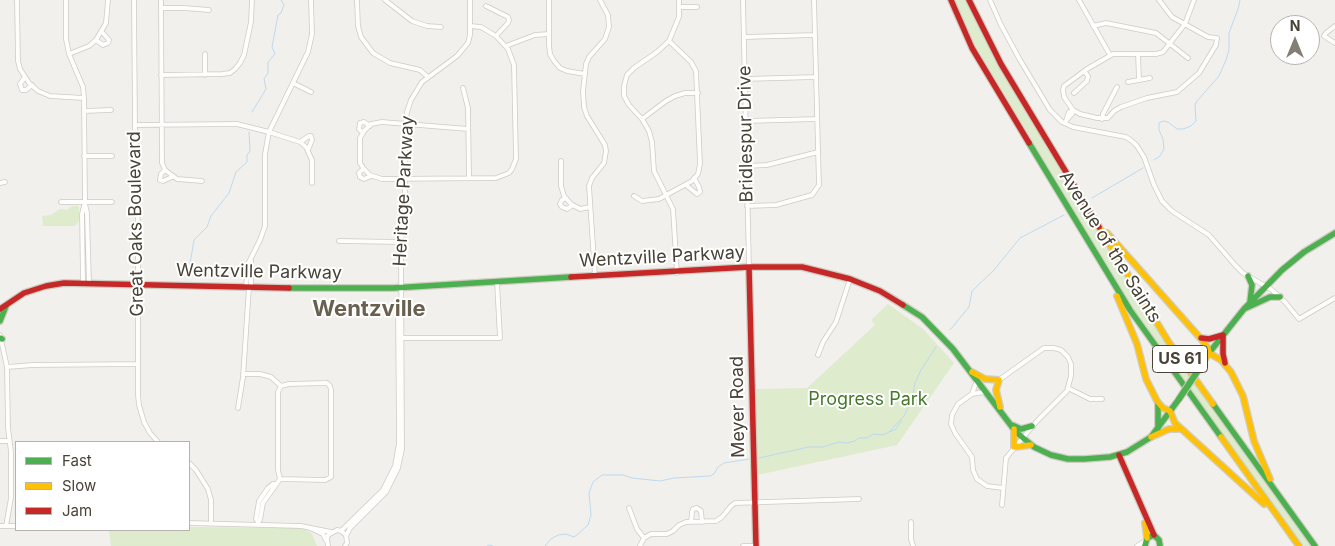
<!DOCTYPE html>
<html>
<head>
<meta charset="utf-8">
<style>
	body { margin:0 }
	#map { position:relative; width:1335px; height:546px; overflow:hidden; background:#f1f0ec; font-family:Inter,sans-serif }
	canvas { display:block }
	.legend { position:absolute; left:15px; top:441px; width:175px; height:90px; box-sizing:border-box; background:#fff; border:1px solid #b6b3af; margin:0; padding:6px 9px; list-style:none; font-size:15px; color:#484237 }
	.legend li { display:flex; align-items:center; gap:10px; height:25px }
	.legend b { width:25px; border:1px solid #b6b3af }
	.north { position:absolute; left:1270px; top:15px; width:50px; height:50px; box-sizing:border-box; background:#fff; border:1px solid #b6b3af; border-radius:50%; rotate:0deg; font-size:14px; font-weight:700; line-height:20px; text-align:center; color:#484237 }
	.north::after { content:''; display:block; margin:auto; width:18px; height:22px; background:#837f76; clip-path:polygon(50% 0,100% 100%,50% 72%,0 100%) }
</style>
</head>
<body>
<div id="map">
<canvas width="1335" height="546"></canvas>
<ul class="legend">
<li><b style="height:6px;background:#4caf50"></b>Fast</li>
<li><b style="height:6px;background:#ffc107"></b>Slow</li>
<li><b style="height:6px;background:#c62828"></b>Jam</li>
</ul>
<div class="north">N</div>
</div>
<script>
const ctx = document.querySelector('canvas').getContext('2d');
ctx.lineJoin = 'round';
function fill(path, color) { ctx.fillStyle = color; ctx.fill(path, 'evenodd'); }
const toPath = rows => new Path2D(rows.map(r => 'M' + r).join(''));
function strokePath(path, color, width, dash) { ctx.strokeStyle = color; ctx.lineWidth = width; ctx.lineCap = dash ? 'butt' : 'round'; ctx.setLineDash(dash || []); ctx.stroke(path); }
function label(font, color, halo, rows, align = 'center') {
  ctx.font = font + ' Inter,sans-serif'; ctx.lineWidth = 4; ctx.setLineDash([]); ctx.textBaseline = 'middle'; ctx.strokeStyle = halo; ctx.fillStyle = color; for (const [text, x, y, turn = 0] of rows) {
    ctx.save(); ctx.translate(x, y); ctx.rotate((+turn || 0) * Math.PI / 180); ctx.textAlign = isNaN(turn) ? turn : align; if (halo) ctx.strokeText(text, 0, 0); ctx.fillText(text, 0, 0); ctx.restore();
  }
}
fill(toPath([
	[955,0,967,0,1204,396,1203,397,1311,546,1302,546,1136,314,976,47,966,28],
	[72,206,78,206,79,208,79,221,75,226,43,226,42,216,51,215,60,209,67,210],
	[888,304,923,329,954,363,897,445,757,475,756,389,807,388,875,325,871,320],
	[189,527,298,528,306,530,312,534,317,546,111,546,109,530,189,530]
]), '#deebcd');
strokePath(toPath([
	[252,112,266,89,264,79,268,73,268,62,275,54,272,47,278,15,281,13,284,5,281,0],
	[1154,160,1160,156,1164,149,1163,139,1159,130,1159,123,1163,121,1168,122,1177,129,1183,129,1191,126,1196,121,1195,105,1197,101,1219,76,1226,60,1229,50,1229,33,1238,9,1240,0],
	[1092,198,1143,168],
	[188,276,194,240,207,227,211,216,229,193,236,172,247,162,247,155,250,151,249,132],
	[950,330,969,307,972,291,994,270,1020,238,1064,215],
	[889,432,895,430,902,420],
	[759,458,809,447,823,447,839,442,847,443,855,441,859,438,867,438,873,434,882,435,888,433,904,416,912,399,915,383,921,370,936,347],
	[487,546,489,545,493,546],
	[545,546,551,539,558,535,566,534,574,537,577,535,588,525,591,515,589,493,593,482,602,475,623,475,632,478,660,481,674,478,710,476,714,474,718,467,724,463,749,459]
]), '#bdd9ee', 1);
const street = toPath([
	[17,0,18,61,20,69,29,83,38,91,50,96,84,98],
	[66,0,66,39,69,54,83,87,84,98,85,202,82,214,83,283],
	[134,0,135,125,138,227,138,395,139,405,144,422,150,433,158,442],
	[161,0,162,163,165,170,177,179,202,181],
	[357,0,358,26,361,37,373,53,390,63,420,70,428,77],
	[385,0,412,21,427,26,441,27],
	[549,0,549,45,550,54,554,61,560,68,567,71,585,74],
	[743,0,749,267],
	[990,0,1001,25,1020,60,1050,110,1062,122,1073,127,1115,135,1126,137,1132,141,1137,146,1144,157,1154,185,1162,201,1172,211,1209,235,1235,265,1243,273,1272,290,1285,302,1299,319,1335,298],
	[1079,0,1110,55],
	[486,6,508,17,509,20,508,23,496,36],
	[681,7,697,7],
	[161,8,184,8,209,10],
	[1093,26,1106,23,1156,33,1188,58],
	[1335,26,1326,33,1324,36,1335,43],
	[744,37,815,35],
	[96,40,103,45,108,43,109,40,102,32],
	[506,46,535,35,549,34],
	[69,54,89,46,96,40,106,23,108,0],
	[205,54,205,75],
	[161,75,222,74,230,73,235,69,240,63,244,55,251,22,252,0],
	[25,77,20,84,22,90,26,90,32,85],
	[744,79,816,77],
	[1139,80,1150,78],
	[1128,82,1139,80,1138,54],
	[293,83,311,92],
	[463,88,468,108,469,178],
	[1074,93,1087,81,1088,76,1084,71],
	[84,111,111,110],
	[642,119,666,101,675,96,685,93,698,93],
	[1102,119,1103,114,1117,87],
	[745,121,817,119],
	[1066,121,1069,112,1073,110,1064,97,1063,90,1064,86,1087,69,1113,54,1156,54,1163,52,1185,24,1194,0],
	[1064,123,1072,114,1073,110,1080,114,1097,118,1108,118,1114,111,1121,107,1147,98,1177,92,1199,73,1216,45,1217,38,1208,37,1172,17,1159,0],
	[135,125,237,124,269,132,300,142,306,147,312,160,312,183],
	[468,129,382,122,371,124,364,131,360,138,360,163,364,169,370,175,382,179,496,178,509,173,512,169,516,159,514,65,508,49,496,36,481,27,470,26],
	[363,133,359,129,360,123,364,122,370,126],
	[300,142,309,136,311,136,312,140,308,150],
	[84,156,112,156],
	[561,161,561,186,564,196,571,204,580,209,590,207],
	[747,166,767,165,818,152],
	[363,169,359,173,360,177,364,179,371,176],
	[165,170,161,174,160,180,163,181,172,177],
	[0,183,5,182],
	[686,185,697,194,700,192,699,187,694,178],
	[634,196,642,201,659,199,692,181,698,174,700,164,696,71,691,62,669,41],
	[566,198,562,200,560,204,562,207,567,209,573,205],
	[61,202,112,202],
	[85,204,87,213,89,284],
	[747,206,776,205,812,195,819,185,814,0],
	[339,241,401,242],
	[251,260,251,287],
	[677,273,673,209,654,171,652,142,649,131,642,119,629,105,624,96,624,86,627,75,634,68,657,52,669,41,679,17,679,0],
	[595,276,589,186,592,178,604,163,606,151,605,145,587,116,584,107,583,91,586,64,589,57,605,39,609,27,608,15,600,0],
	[246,287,248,264,260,240,265,226,265,154,269,132,308,52,312,34,311,0],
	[0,335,7,367,8,428,11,452,11,498,6,526],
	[401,338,500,338,497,282],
	[818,355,823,342,836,322,850,279],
	[7,367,33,365,138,364],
	[243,374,260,374,271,377,281,386],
	[999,380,1044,348,1054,348,1061,350,1068,357,1071,364,1071,376,1067,391,1037,421,1006,458,1002,505],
	[327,383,330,386,331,390,331,477,325,480,280,479,278,470,278,392,281,386,289,384,327,383],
	[1068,388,1090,399,1102,399],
	[985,392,972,394,958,404,952,415,951,424,955,433,972,457,973,470,977,479,987,486,1003,488],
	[972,394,977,380],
	[238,408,243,377,249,287],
	[0,441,9,441],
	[189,463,196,470,208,489,211,500,211,523],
	[629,508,637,529,644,538],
	[258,522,260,520,263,503,280,479],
	[258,522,256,519,259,501,268,488,273,484,276,484],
	[691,522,692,512,693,509,697,508,701,511,702,522],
	[911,522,911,539,913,546],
	[189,523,301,526,331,532],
	[0,526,16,526],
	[310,528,323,534,326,540],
	[341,531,383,490,395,466,399,443,398,311,400,306],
	[346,536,350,528,386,492,398,468,402,449,401,242,405,207,405,125,407,112,411,100,422,82,457,56,468,43,470,35,470,0],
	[328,546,327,539,328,535,337,530,341,531,346,535,347,543,345,546],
	[640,546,644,538,651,534,667,534,673,531,679,525,686,522,716,521,722,517,731,506,735,503,859,499],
	[743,546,756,546],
	[1137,546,1145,541]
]);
const fast = toPath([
	[1029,143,1130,310,1221,437],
	[1248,276,1252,285,1250,302],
	[289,288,393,288,571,277],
	[903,305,922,317,953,349,1016,432,1034,447,1051,455,1068,459,1084,459,1110,457,1127,452,1151,437,1179,399],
	[1246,308,1270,297,1280,297],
	[0,321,6,306],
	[0,338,2,339],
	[1209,353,1244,309,1282,270,1304,252,1335,233],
	[1158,404,1158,429],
	[1213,404,1315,546],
	[1012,425,1021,429,1032,426],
	[1145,546,1147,538,1154,535,1159,540,1160,546]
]);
const slow = toPath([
	[1099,227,1168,341,1213,404],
	[1107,233,1202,340,1208,348,1209,353,1221,360,1231,372,1243,396,1254,441,1270,479],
	[1117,296,1137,344,1146,379,1157,401,1163,408,1170,411,1175,423,1264,504],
	[1201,366,1209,353],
	[972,372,985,379,999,380,996,390,1000,407],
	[1014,429,1014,447,1031,445],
	[1151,437,1169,429,1181,429],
	[1221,437,1299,546],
	[1145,523,1147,538]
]);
const jam = toPath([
	[951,0,972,48,1029,143],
	[969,0,1001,64,1099,227],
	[749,267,756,546],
	[571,277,749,267,802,267,850,279,880,291,903,305],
	[0,309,24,293,46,286,64,283,289,288],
	[1201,338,1209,339,1223,335,1223,354,1225,363],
	[1119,455,1154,535]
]);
strokePath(street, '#cdcbc7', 5.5);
strokePath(fast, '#d0cdc3', 8);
strokePath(slow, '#d0cdc3', 8);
strokePath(jam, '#d0cdc3', 8);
strokePath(street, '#fdfdfc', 4);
strokePath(fast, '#4caf50', 5.5);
strokePath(slow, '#ffc107', 5.5);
strokePath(jam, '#c62828', 5.5);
const fastBridge = toPath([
	[1179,399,1201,366]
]);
strokePath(fastBridge, '#d3cdba', 8, []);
strokePath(fastBridge, '#4caf50', 6);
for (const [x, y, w] of [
	[1180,359,55]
]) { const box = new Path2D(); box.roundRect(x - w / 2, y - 13.5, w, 27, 4); ctx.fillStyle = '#fff'; ctx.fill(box); strokePath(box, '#484237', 1); }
label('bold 16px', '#484237', null, [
	["US 61",1180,359]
]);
label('18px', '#484237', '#fff', [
	["Bridlespur Drive",746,134,-91],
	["Heritage Parkway",404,191,-87],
	["Great Oaks Boulevard",136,224,-91],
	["Avenue of the Saints",1110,247,58],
	["Wentzville Parkway",662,257,-3],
	["Wentzville Parkway",259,272,1],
	["Meyer Road",738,407,-91]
]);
label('18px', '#46792b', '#fff', [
	["Progress Park",868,400]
]);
label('bold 22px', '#6a604f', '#fff', [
	["Wentzville",369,309]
]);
</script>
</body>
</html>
